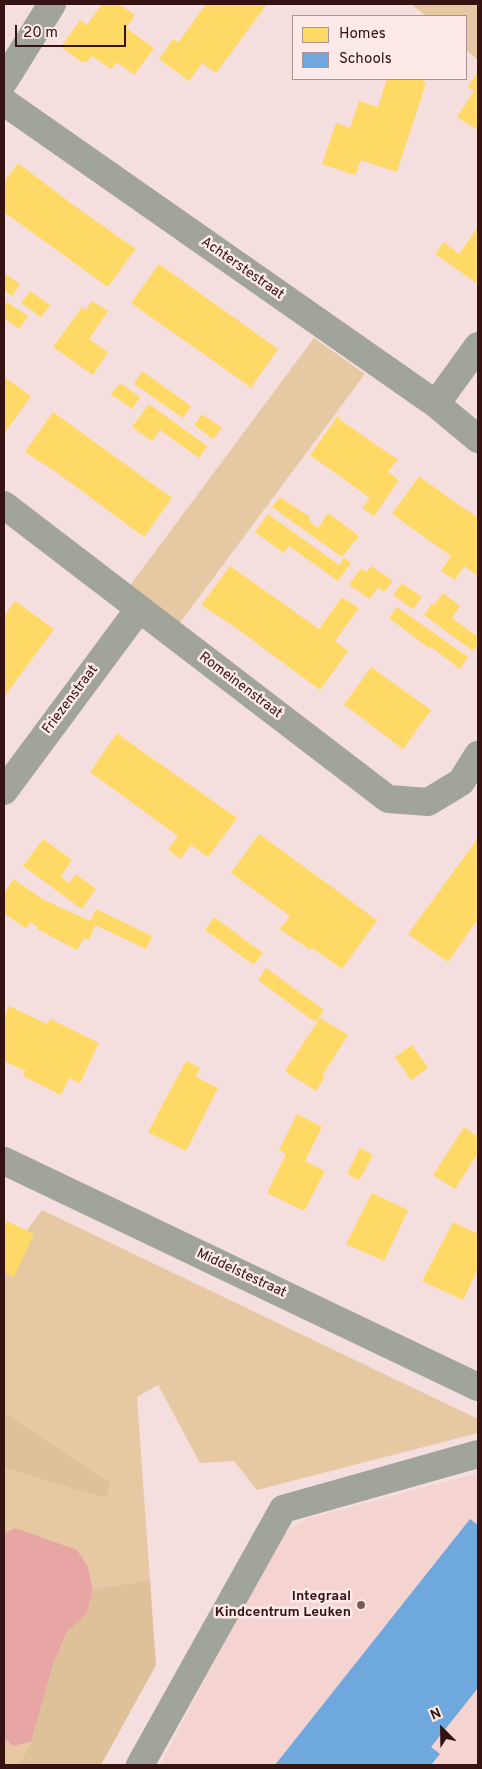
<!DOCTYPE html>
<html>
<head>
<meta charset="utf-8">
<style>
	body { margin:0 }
	#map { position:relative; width:482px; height:1769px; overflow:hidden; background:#f4dfde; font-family:Overpass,sans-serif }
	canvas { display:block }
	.frame { position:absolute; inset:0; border:5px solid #351312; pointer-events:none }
	.legend { position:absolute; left:292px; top:15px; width:175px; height:65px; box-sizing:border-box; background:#fde9e8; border:1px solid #ad9392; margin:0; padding:6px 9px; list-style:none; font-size:15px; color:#351312 }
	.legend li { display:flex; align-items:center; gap:10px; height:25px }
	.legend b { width:25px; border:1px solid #ad9392 }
	.north { position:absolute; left:417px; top:1704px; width:50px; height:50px; -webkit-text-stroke:4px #fde9e8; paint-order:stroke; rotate:337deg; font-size:14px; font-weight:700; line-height:20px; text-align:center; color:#351312 }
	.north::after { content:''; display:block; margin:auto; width:18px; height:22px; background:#351312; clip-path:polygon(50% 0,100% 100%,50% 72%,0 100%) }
	.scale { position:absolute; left:15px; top:25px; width:111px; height:22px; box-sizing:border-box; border:2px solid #351312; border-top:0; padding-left:6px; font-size:15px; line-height:18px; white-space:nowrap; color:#351312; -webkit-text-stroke:4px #fde9e8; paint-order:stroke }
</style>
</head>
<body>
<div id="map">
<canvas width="482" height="1769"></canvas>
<div class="frame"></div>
<ul class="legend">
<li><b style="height:14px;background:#ffd966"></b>Homes</li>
<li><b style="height:14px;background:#6fa8dc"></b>Schools</li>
</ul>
<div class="north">N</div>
<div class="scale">20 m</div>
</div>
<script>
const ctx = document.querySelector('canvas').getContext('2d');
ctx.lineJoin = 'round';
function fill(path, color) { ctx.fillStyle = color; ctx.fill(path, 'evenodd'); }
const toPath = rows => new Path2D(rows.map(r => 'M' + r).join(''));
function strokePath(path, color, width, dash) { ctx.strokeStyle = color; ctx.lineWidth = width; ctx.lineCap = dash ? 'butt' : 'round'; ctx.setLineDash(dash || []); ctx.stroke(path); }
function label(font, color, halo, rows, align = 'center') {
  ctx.font = font + ' Overpass,sans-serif'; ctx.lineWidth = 5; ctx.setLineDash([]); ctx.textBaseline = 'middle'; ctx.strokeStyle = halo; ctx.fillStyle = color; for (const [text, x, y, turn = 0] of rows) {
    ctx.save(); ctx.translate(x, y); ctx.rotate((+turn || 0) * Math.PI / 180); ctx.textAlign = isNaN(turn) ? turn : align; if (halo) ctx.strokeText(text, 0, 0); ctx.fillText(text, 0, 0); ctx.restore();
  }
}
fill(toPath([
	[478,1473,478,1765,160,1765,279,1539,290,1529,306,1519]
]), '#f4d3d1');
fill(toPath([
	[411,4,478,4,478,60,466,50,466,16,426,16],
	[314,338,365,374,173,632,122,596],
	[42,1210,478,1419,478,1433,257,1490,234,1461,200,1463,158,1385,137,1397,150,1580,93,1589,88,1567,15,1528,4,1533,4,1468,106,1499,111,1483,4,1412,4,1260],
	[4,1739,13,1746,31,1742,19,1765,7,1765,4,1763]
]), '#e6c9a3');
fill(toPath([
	[4,1412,111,1483,106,1499,4,1468],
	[150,1580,156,1665,101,1765,19,1765,31,1742,53,1665,67,1632,87,1614,93,1589]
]), '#dfc199');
fill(toPath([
	[15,1528,77,1550,88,1567,93,1589,87,1614,67,1632,53,1665,31,1742,13,1746,4,1739,4,1533]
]), '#e7a6a3');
fill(toPath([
	[102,4,119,4,135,15,126,28,154,48,134,75,117,62,111,69,92,56,88,61,82,62,61,47,80,20,87,25],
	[206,4,267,4,216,73,202,63,189,81,159,59,173,39,178,43],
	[476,74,478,76,478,130,457,117,474,91,468,87],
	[387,79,424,79,423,82,426,83,397,172,361,160,355,175,322,164,336,123,350,128,359,101,378,107],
	[18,163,76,207,133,247,136,248,108,287,4,212,4,182],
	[478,227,478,284,435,254,444,242,459,254],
	[159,264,278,349,250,389,249,386,131,303],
	[4,273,20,284,12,296,4,290],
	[30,291,50,305,41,317,21,303],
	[92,301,108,311,89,339,108,352,93,375,53,347,82,307,86,310],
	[7,302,28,316,19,329,4,318,4,307],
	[142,371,191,406,183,418,134,384],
	[4,377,31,396,4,434],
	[120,383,140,397,132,409,111,394],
	[149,404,207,446,199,458,160,430,152,441,132,427],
	[53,412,172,498,144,537,56,472,25,452],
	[202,414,222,428,213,439,194,425],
	[338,416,340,417,339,419,395,458,398,459,388,472,399,480,374,516,362,508,370,498,310,455],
	[420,475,421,478,478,518,478,576,464,566,455,580,441,571,451,556,392,514],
	[280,497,310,517,309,521,318,528,328,513,359,536,342,557,272,507],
	[268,514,339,565,344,558,351,563,338,581,289,546,284,553,255,532],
	[230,566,319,629,342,597,359,608,335,641,348,651,320,690,232,625,201,605],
	[371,566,393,581,384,592,378,587,370,599,349,585,361,568,366,572],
	[402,583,422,597,413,609,393,595],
	[443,593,460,606,452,618,478,637,478,644,473,651,424,615,432,603,434,605],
	[15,601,54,629,4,697,4,616],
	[397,607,468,657,460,669,431,647,430,649,389,618],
	[371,667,431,710,403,749,346,706,343,706],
	[117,733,120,734,119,735,237,818,208,857,191,845,180,859,168,850,178,836,90,772],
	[259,834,347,898,375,919,378,919,342,969,312,948,310,950,280,929,290,916,231,873],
	[478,838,478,919,448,962,408,934],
	[43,839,72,860,61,876,69,883,76,874,96,889,82,909,23,866],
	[14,879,42,899,90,921,96,909,152,936,146,949,95,925,89,940,84,938,77,950,37,929,38,927,30,922,26,929,4,913,4,893],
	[214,917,263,953,254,965,205,930],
	[266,968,324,1010,317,1021,309,1018,258,980],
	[9,1006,47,1024,50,1019,99,1043,80,1083,69,1078,61,1095,23,1076,25,1071,4,1061,4,1018],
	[320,1018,348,1035,322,1076,325,1077,316,1091,285,1071],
	[412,1045,428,1068,411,1080,395,1057],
	[186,1061,200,1068,196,1077,218,1088,186,1151,148,1132],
	[297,1114,322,1127,305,1161,325,1171,304,1211,267,1193,286,1154,279,1150],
	[464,1127,478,1137,478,1153,455,1189,433,1175],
	[360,1148,373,1155,359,1180,347,1174],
	[372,1193,408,1210,384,1261,346,1244],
	[7,1221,34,1234,14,1277,4,1272,4,1227],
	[453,1222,478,1234,478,1268,463,1300,422,1281]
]), '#ffd966');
fill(toPath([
	[470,1519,478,1525,478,1688,431,1747,440,1754,431,1765,275,1765]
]), '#6fa8dc');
strokePath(toPath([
	[140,1765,283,1509,478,1454]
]), '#a1a49a', 28);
strokePath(toPath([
	[4,81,52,4],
	[4,102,436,404,478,439],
	[436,404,478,346],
	[4,505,388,799,428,802,461,782,478,755],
	[4,791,139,609],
	[4,1161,478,1387]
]), '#a1a49a', 28);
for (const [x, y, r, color] of [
	[361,1605,5,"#785a59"]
]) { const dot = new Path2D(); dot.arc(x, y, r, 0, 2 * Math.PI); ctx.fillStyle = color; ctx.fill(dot); strokePath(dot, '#fde9e8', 2); }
label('14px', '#351312', '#fde9e8', [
	["Achterstestraat",242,269,35],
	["Romeinenstraat",240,686,37],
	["Friezenstraat",71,700,-53],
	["Middelstestraat",241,1274,25]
]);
label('bold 14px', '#351312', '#fde9e8', [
	["Integraal",351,1597],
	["Kindcentrum Leuken",351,1613]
], 'right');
</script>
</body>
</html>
